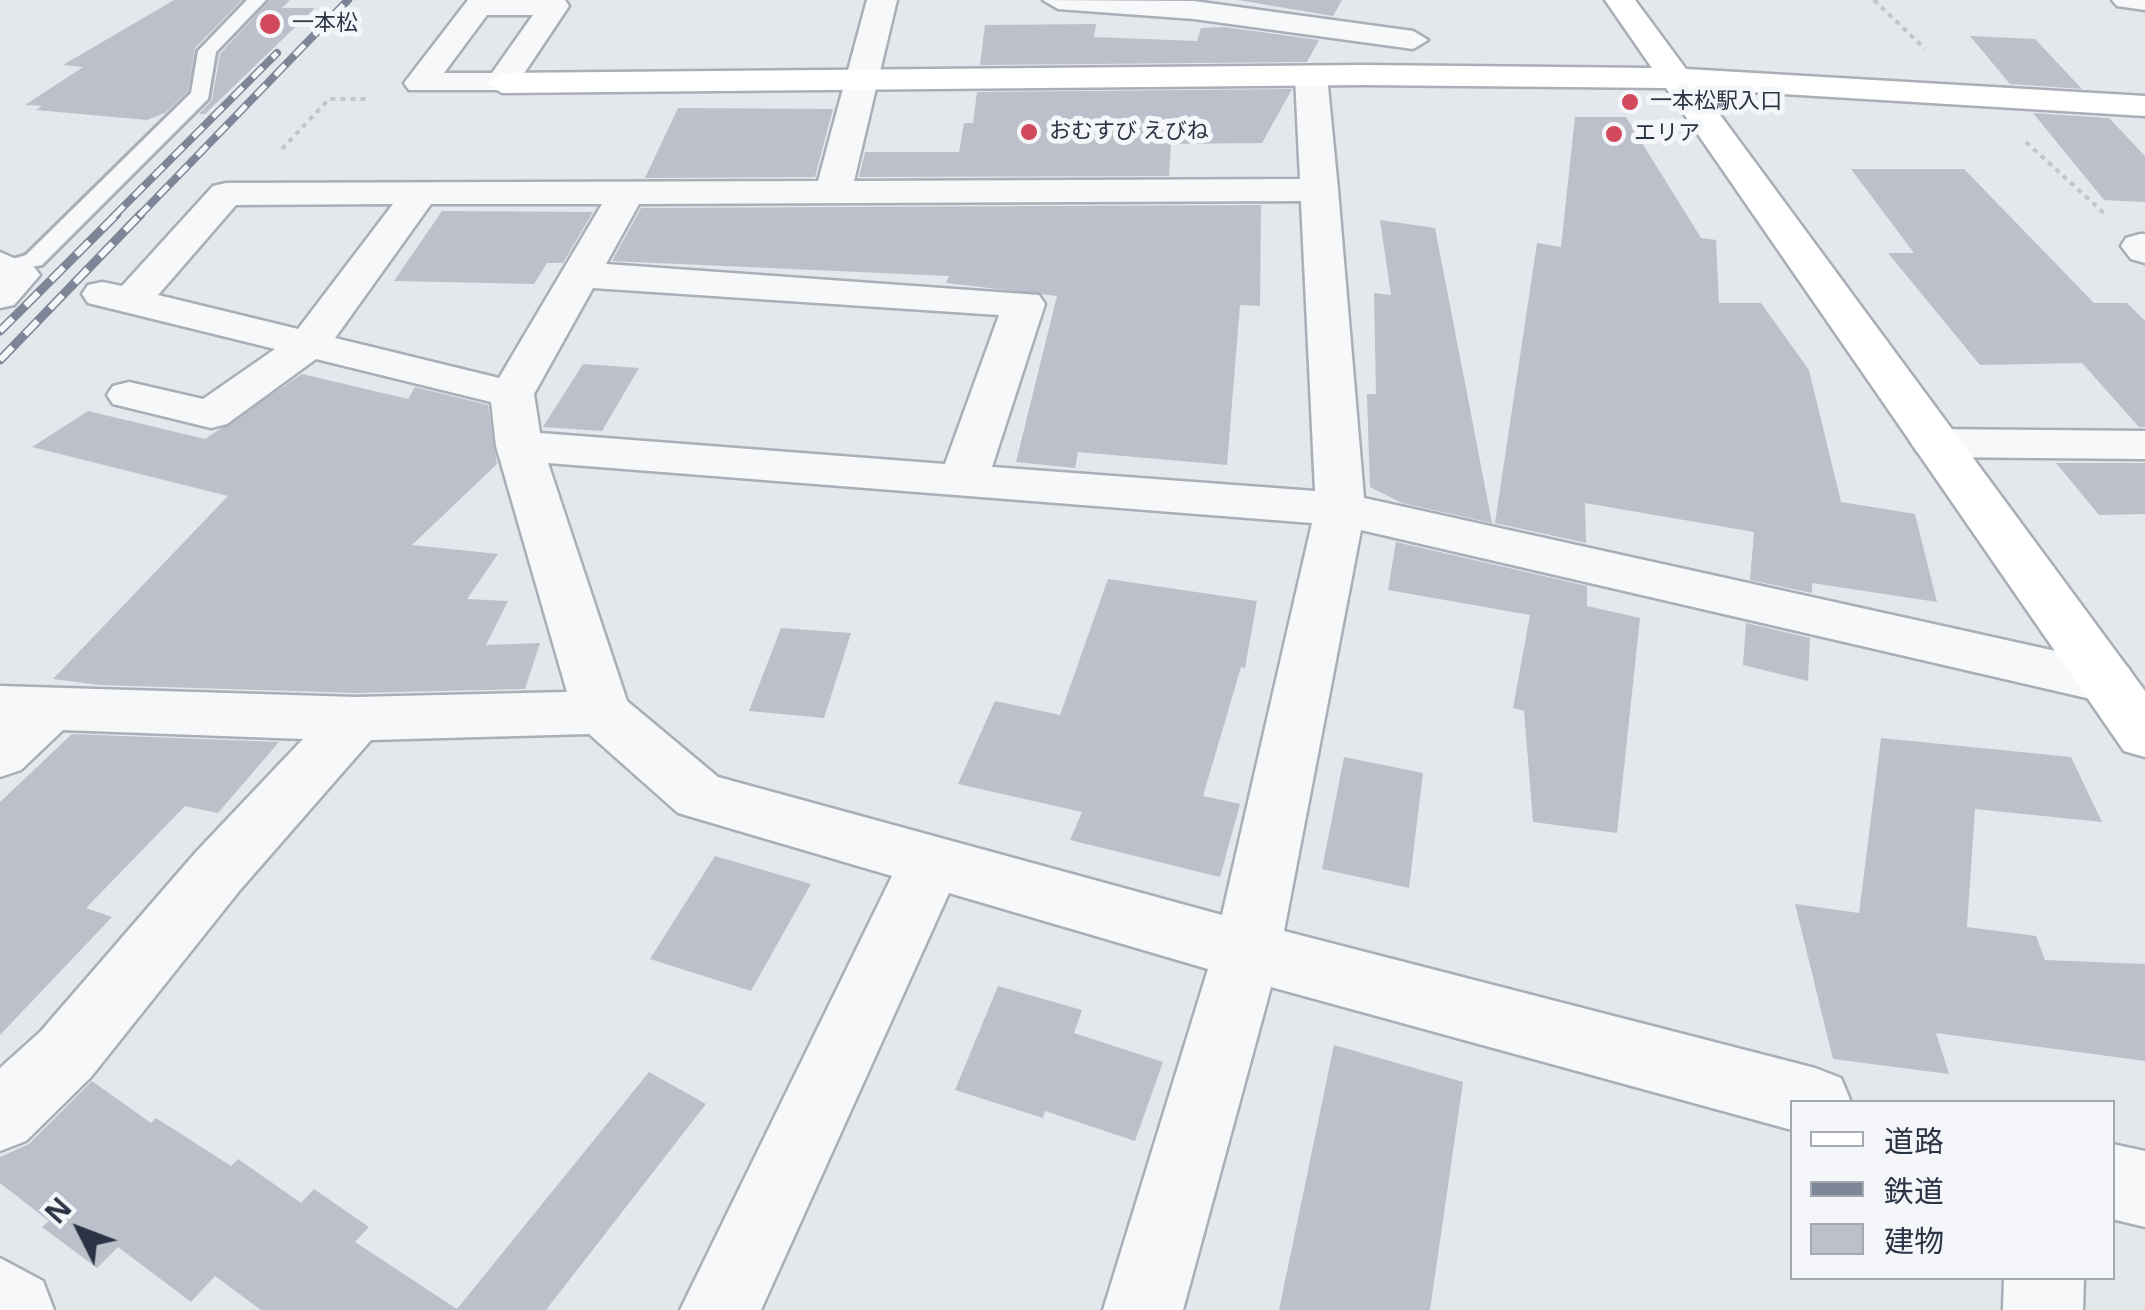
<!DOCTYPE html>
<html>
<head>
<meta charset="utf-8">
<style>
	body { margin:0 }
	#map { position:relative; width:2145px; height:1310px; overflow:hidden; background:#e4e7ec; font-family:"Noto Sans","Noto Sans JP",sans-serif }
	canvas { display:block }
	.legend { position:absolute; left:1790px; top:1100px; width:325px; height:180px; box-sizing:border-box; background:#f4f6f9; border:2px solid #a4a8b1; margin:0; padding:12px 18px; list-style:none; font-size:30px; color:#2b3445 }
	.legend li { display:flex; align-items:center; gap:20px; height:50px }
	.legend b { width:50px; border:2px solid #a4a8b1 }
	.north { position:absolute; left:30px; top:1180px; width:100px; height:100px; -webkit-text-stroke:8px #f4f6f9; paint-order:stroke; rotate:312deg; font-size:28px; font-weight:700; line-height:40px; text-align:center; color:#2b3445 }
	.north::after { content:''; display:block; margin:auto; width:35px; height:45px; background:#2b3445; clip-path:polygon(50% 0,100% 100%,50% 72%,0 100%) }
</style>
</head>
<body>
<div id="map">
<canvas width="2145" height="1310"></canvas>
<ul class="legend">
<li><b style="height:12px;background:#fff"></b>道路</li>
<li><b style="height:12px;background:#7d8696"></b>鉄道</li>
<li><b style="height:28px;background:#bbc0ca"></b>建物</li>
</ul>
<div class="north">N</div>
</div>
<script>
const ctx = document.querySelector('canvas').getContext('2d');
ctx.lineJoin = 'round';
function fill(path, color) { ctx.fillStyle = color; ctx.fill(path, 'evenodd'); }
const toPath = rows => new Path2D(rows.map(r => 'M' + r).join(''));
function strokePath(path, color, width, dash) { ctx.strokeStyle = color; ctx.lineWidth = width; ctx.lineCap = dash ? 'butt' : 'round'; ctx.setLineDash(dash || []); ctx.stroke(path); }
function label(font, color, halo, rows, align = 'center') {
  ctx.font = font + ' "Noto Sans","Noto Sans JP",sans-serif'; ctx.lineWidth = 10; ctx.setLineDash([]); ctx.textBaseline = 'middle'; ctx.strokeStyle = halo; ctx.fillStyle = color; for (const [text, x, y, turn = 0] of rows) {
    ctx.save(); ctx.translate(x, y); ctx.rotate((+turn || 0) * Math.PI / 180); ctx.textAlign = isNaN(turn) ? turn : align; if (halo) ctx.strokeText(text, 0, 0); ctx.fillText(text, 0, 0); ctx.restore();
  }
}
fill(toPath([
	[174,0,242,0,195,48,188,91,165,113,147,120,36,110,42,106,25,105,83,67,63,65],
	[270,0,290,0,282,8,315,8,205,114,199,114,212,100,220,54],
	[1238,0,1342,0,1333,16],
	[1096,24,1094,37,1197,41,1201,28,1224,27,1319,40,1307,62,980,65,985,25],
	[1970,36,2035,39,2082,89,2010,84],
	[1292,89,1262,143,1171,144,1169,176,859,177,865,152,959,152,964,123,973,123,977,92],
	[678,108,833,109,815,177,645,178],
	[2033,113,2109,118,2145,156,2145,202,2104,200],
	[1575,117,1626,117,1701,238,1716,240,1719,303,1761,303,1809,370,1841,502,1915,514,1937,602,1812,583,1812,593,1750,580,1754,532,1585,503,1586,543,1495,523,1537,243,1561,247],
	[1851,169,1964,169,2094,303,2127,303,2145,321,2145,427,2139,427,2082,363,1980,365,1888,253,1914,253],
	[1261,205,1260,306,1240,305,1227,465,1078,452,1075,468,1016,462,1057,296,946,283,949,276,612,261,641,208],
	[442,211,593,212,563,263,547,263,534,284,394,281],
	[1380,220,1435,228,1492,523,1402,503,1370,487,1367,394,1376,394,1374,293,1391,295],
	[583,364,639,368,602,431,543,427],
	[302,374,408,399,415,387,488,405,497,464,412,545,498,554,467,599,508,601,486,645,540,643,525,689,356,693,100,685,53,679,228,496,32,447,88,411,205,439],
	[2056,463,2145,463,2145,514,2099,515],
	[1396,542,1587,586,1587,606,1640,618,1617,833,1533,822,1524,711,1513,708,1530,615,1388,590],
	[1108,579,1257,601,1245,668,1241,667,1203,796,1240,804,1220,877,1070,840,1082,812,958,784,995,701,1060,715],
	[1746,623,1810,638,1808,681,1743,665],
	[781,628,851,633,824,718,749,711],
	[72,734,279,742,218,813,185,806,86,908,112,917,0,1035,0,802],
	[1881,738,2071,757,2102,822,1975,809,1967,927,2036,936,2045,960,2145,964,2145,1061,1936,1033,1949,1074,1833,1059,1795,904,1859,913],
	[1344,757,1423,773,1409,888,1322,869],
	[715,856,811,884,751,991,650,959],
	[998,986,1082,1010,1074,1033,1163,1062,1135,1141,1045,1111,1043,1118,955,1090],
	[1334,1045,1463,1082,1430,1310,1279,1310],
	[649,1072,706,1104,546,1310,261,1310,215,1276,191,1302,118,1247,97,1268,42,1227,49,1221,0,1183,0,1157,29,1144,92,1081,151,1123,156,1118,231,1166,238,1159,301,1203,314,1189,369,1227,355,1242,457,1309]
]), '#bbc0ca');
const lane = toPath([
	[247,0,266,0,216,52,208,99,42,265,3,272,3,262,26,255,191,93,198,51,247,0]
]);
const street = toPath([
	[468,0,565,0,569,6,513,90,409,90,404,83,468,0],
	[487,15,533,15,492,73,444,73,487,15],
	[867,0,897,0,854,181,1300,179,1295,76,1311,66,1322,69,1327,76,1338,190,1364,498,2128,667,2136,682,2128,697,2108,703,1361,530,1284,931,1815,1068,1841,1078,1851,1102,1792,1102,1792,1130,1271,987,1183,1310,1103,1310,1208,969,949,893,761,1310,680,1310,892,876,678,813,589,734,371,740,240,890,91,1077,26,1141,0,1151,0,1068,41,1031,196,852,303,739,63,730,21,770,0,777,0,686,356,697,567,692,496,446,491,402,316,359,227,424,211,428,113,404,107,395,113,386,129,382,203,399,275,349,88,303,82,294,88,285,102,282,122,286,213,186,226,183,818,181,867,0],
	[1301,201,1315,491,992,467,1045,304,1039,295,606,264,639,204,1301,201],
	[393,204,298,329,158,295,236,205,393,204],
	[431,204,602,204,499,378,335,338,431,204],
	[593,288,999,315,945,464,540,433,534,394,593,288],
	[548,463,1312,523,1222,915,718,777,627,701,548,463],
	[1043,0,1194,1,1413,31,1428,40,1413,49,1194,19,1058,9,1043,0],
	[2112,0,2145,0,2145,10,2117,6,2112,0],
	[2140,234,2145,234,2145,263,2131,259,2121,246,2126,238,2140,234],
	[0,252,34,267,40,275,14,305,0,308,0,252],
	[1934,429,2145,431,2145,459,1934,457,1918,453,1911,443,1918,433,1934,429],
	[2112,1144,2145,1151,2145,1227,2112,1219,2112,1144],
	[0,1258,43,1281,54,1310,0,1310,0,1258],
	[2004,1278,2084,1278,2083,1310,2003,1310,2004,1278]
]);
const secondary = toPath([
	[1605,0,1635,0,1686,69,2145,96,2145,116,1701,89,2145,691,2145,757,2124,751,1666,88,1364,85,502,93,486,83,502,73,1364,65,1652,68,1605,0]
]);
strokePath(lane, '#a9aeb7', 6);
strokePath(street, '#a9aeb7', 5);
strokePath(secondary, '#a9aeb7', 5);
strokePath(toPath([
	[1874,0,1925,49],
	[2026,142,2105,214],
	[282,149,329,99,366,99]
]), '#c2c5cb', 4, [5, 5]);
fill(lane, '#f7f8fa');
fill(street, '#f7f8fa');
fill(secondary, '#fff');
const railFar1 = toPath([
	[114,216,277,53],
	[139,216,348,0]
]);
const rail = toPath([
	[0,331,117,214],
	[0,360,141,214]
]);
strokePath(railFar1, '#7d8696', 8);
strokePath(rail, '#7d8696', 9);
strokePath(railFar1, '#f4f6f9', 5, [14]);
strokePath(rail, '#f4f6f9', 6, [18]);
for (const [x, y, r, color] of [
	[270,24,12,"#d1495b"],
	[1630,102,10,"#d1495b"],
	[1029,132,10,"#d1495b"],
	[1614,134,10,"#d1495b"]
]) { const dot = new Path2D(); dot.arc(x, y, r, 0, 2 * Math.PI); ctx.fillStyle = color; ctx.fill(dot); strokePath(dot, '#f4f6f9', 4); }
label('22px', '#2b3445', '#f4f6f9', [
	["一本松",292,24],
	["一本松駅入口",1650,102],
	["おむすび えびね",1049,132],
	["エリア",1634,134]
], 'left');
</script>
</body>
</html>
